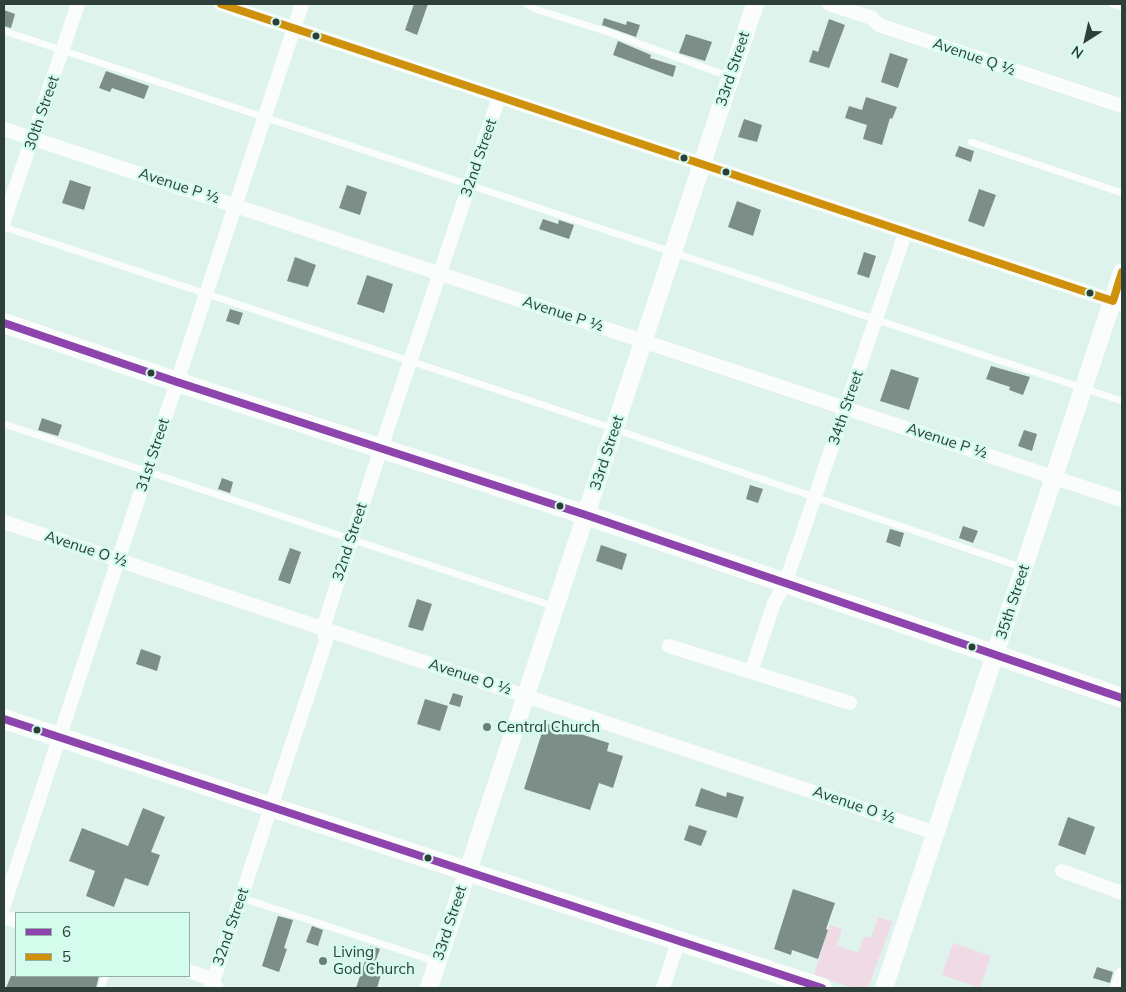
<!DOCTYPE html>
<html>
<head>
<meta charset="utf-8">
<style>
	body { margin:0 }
	#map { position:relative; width:1126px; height:992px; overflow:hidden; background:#ddf3eb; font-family:Mulish,sans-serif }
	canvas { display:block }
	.frame { position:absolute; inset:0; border:5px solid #2e3e38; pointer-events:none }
	.legend { position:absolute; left:15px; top:912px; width:175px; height:65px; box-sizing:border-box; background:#d4fced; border:1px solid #92b0a5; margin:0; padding:6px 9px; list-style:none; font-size:15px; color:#2e3e38 }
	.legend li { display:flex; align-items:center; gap:10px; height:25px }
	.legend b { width:25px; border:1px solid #92b0a5 }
	.north { position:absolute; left:1061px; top:15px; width:50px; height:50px; -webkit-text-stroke:4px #d4fced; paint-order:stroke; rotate:215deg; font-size:14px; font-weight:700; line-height:20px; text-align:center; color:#2e3e38 }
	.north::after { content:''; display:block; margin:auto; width:18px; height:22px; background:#2e3e38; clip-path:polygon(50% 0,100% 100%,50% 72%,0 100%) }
</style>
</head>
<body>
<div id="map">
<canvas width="1126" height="992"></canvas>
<div class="frame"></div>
<ul class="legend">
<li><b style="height:6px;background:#8e44ad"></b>6</li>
<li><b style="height:6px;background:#cf910b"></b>5</li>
</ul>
<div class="north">N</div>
</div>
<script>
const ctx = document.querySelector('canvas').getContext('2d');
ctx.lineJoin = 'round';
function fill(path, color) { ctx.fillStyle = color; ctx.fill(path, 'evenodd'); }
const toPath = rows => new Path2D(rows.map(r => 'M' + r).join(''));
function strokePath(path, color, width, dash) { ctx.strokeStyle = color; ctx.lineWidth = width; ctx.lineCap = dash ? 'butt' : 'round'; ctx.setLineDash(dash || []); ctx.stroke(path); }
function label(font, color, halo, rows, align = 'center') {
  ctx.font = font + ' Mulish,sans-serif'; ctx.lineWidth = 5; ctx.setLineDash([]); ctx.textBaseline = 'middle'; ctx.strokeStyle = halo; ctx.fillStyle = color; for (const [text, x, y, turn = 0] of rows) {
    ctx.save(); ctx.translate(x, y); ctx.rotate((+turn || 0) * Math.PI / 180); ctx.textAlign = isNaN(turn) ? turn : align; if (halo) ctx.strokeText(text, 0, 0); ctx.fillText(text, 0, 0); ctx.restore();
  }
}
fill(toPath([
	[878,917,892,922,868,988,852,988,814,974,830,925,842,929,837,945,858,953,864,936,871,938],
	[953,943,991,956,980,988,942,975]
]), '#efdae5');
fill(toPath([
	[414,4,428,4,417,35,405,30],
	[4,10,15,14,11,28,4,26],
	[604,18,626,25,627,21,640,25,636,37,602,25],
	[829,19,845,25,829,68,809,62,813,50,818,52],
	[686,34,712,42,705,61,679,53],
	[618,41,651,55,650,58,676,66,673,77,613,55],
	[890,53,908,59,898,88,881,82],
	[106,71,149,86,144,99,112,88,110,92,99,88],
	[866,97,897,107,892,119,890,118,882,145,863,139,867,125,845,118,849,106,862,110],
	[744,119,762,125,757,142,738,137],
	[959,146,974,151,971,162,955,156],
	[70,180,91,187,84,210,62,203],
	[347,185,367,192,360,215,339,208],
	[979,189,996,195,984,227,968,221],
	[737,201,761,210,753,236,728,227],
	[543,219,558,224,559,220,574,225,569,239,539,229],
	[864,252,876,256,869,278,857,274],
	[295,257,316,265,308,287,287,281],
	[367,275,393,284,384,313,357,304],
	[230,309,243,313,239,325,226,321],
	[991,366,1030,377,1023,395,1009,390,1010,387,986,379],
	[891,369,919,378,909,410,880,401],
	[42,418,62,425,58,436,38,430],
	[1024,430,1037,434,1032,451,1018,446],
	[222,478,233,482,230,493,218,489],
	[750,485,763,489,758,503,746,499],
	[963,526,978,531,973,543,959,538],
	[890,529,904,533,900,547,886,542],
	[601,545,627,554,622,570,596,561],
	[290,548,301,552,290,584,278,580],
	[417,599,432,604,423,631,408,627],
	[141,649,161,656,157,671,136,664],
	[453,693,463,696,460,707,449,704],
	[425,699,448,706,440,731,417,724],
	[545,723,609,743,607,751,623,756,613,788,599,783,590,810,524,789],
	[701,788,726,797,727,792,744,797,737,818,695,806],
	[143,808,165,817,151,852,160,855,148,886,125,878,114,907,86,896,95,871,69,861,82,828,128,846],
	[1068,817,1095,827,1085,855,1058,845],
	[689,825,707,831,701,846,684,840],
	[793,889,835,903,826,929,828,930,818,959,792,950,791,955,774,949],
	[278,916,293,920,284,948,287,949,279,972,262,966],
	[312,926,323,930,318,946,306,942],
	[370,946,380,949,373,968,382,971,377,988,356,988],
	[1097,967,1113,972,1110,983,1093,978],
	[11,976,99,976,96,988,6,988]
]), '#7d8d87');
strokePath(toPath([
	[527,4,535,9,608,32,730,77],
	[1112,4,1122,7],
	[4,31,1122,401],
	[971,142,1122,193],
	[4,227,537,403,1024,568],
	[4,424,556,607],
	[242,898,437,962],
	[101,988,105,976]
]), '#fafdfc', 7);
strokePath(toPath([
	[221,4,1122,304],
	[829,4,872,18,879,25,1122,106],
	[4,129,1122,500],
	[4,221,78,4],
	[4,522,936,833],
	[669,646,850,703],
	[751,672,774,603,785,584,906,231],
	[1062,871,1122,893],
	[4,905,302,4],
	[4,917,16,921],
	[189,971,208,978,217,988],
	[211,988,326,641,323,628,381,448,499,97],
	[663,988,678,942],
	[1117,988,1122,974]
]), '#fafdfc', 14);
strokePath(toPath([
	[429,988,755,4],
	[884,988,1122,272]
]), '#fafdfc', 18);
strokePath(toPath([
	[4,323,177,382,586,515,1122,698],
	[4,719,822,988]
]), '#fafdfc', 20);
strokePath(toPath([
	[4,323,177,382,586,515,1122,698],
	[4,719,822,988]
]), '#8e44ad', 8);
strokePath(toPath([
	[221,4,1113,301,1122,272]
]), '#cf910b', 8);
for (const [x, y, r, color] of [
	[276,22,4.5,"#2e3e38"],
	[316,36,4.5,"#2e3e38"],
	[684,158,4.5,"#2e3e38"],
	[726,172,4.5,"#2e3e38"],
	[1090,293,4.5,"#2e3e38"],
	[151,373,4.5,"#2e3e38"],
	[560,506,4.5,"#2e3e38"],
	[972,647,4.5,"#2e3e38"],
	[487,727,5,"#6b7d77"],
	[37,730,4.5,"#2e3e38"],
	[428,858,4.5,"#2e3e38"],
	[323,961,5,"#6b7d77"]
]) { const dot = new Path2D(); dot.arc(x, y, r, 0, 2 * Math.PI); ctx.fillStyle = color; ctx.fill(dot); strokePath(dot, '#d4fced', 2); }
label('15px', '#2e3e38', '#d4fced', [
	["Avenue Q ½",974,57,19],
	["33rd Street",733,69,-72],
	["30th Street",42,113,-71],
	["32nd Street",479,158,-71],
	["Avenue P ½",179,186,18],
	["Avenue P ½",563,314,18],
	["34th Street",846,408,-71],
	["Avenue P ½",947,441,18],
	["33rd Street",607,453,-72],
	["31st Street",153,455,-72],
	["32nd Street",350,542,-72],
	["Avenue O ½",86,549,18],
	["35th Street",1013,602,-72],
	["Avenue O ½",470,677,18],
	["Avenue O ½",854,805,19],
	["33rd Street",450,923,-72],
	["32nd Street",231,927,-71]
]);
label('15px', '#2e3e38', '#d4fced', [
	["Central Church",497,727],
	["Living",333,952],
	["God Church",333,969]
], 'left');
</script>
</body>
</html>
